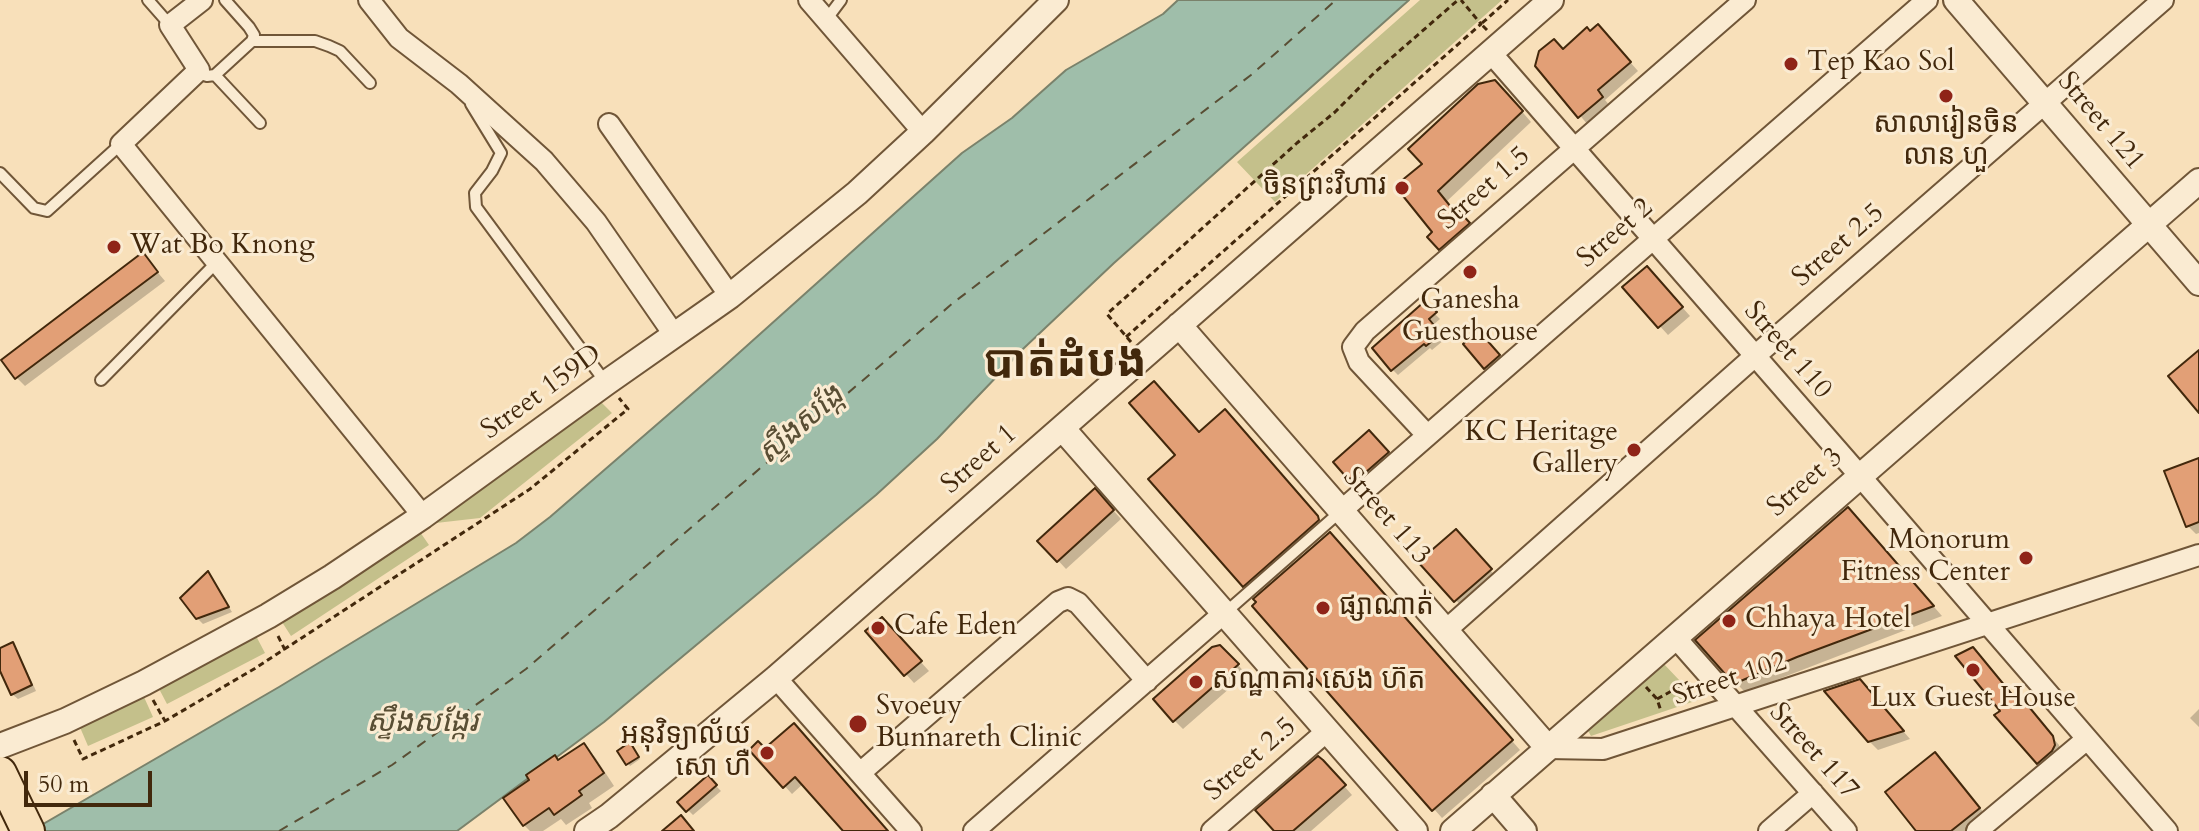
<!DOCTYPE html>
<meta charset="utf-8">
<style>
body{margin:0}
#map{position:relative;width:2199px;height:831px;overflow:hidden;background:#f8e0ba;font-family:Cardo,serif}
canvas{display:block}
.scale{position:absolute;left:24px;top:771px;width:128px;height:36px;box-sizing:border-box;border:4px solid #42280c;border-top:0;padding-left:10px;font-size:24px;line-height:28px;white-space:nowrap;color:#42280c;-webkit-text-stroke:6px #faebd2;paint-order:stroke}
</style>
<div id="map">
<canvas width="2199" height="831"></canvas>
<div class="scale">50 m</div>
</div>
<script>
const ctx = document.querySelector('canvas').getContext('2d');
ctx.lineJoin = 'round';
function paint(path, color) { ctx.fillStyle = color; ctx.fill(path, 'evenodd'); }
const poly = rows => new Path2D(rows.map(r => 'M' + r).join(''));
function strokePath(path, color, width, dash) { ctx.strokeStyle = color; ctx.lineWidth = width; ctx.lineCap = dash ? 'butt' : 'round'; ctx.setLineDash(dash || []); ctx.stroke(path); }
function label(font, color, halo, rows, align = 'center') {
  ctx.font = font + ' Cardo,"Noto Sans Khmer",serif'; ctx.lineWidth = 6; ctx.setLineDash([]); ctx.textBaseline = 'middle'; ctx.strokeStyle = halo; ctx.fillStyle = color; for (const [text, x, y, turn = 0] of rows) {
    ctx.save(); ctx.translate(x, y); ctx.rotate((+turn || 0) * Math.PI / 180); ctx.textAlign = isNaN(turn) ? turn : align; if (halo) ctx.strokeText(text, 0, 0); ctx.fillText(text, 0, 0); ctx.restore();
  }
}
paint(poly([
 [1420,0,1502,0,1275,202,1237,162],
 [600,401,612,413,480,518,436,523],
 [420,532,429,545,291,636,282,622],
 [255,634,265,653,167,704,157,685],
 [1663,663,1698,700,1591,736,1587,729],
 [144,697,153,717,88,746,79,725]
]), '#c4c08b');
const water = poly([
 [1178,0,1409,0,1114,263,1024,348,937,439,876,495,604,722,457,831,31,831,279,687,516,543,550,517,721,369,962,153,1012,118,1066,70,1163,14,1178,0]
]);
paint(water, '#9fbeaa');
strokePath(water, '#7a826b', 2);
paint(poly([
 [1590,33,1606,35,1638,71,1605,100,1610,106,1588,125,1538,65,1564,51],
 [1505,92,1531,122,1446,202,1456,214,1457,212,1478,233,1450,258,1430,237,1435,232,1398,186],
 [143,255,165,281,25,386,17,378],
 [1655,277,1690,316,1668,335,1625,288],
 [1425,304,1440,319,1433,325,1444,340,1432,350,1430,348,1398,375,1392,369],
 [1484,338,1504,361,1491,373,1486,367],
 [1233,420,1326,527,1252,594,1244,585,1199,434],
 [1378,441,1396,461,1358,486,1349,477],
 [2199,460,2199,533,2196,534,2188,526],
 [1103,499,1121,519,1066,569,1040,541],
 [1858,520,1942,616,1745,692,1734,681],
 [1464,540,1498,579,1464,609,1421,562],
 [1338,543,1520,750,1442,818,1255,606],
 [208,574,232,612,203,624,197,618],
 [890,628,929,671,914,683,868,632],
 [12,644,17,650,36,691,18,699,12,694,0,666,0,650],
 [1232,658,1246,674,1183,729,1174,720],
 [1868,690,1910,739,1878,750,1869,741],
 [2020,705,2028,709,2059,745,2061,753,2045,770,2038,763],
 [2199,709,2199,727,2190,718],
 [583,746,595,757,614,786,589,803,592,808,566,825,561,819,543,831,530,831,524,825],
 [632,747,640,759,630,766,619,751],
 [752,750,886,831,845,831,804,783,792,794],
 [1935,754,1990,820,1976,831,1919,831],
 [1331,771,1352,795,1311,831,1276,831],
 [708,778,721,791,693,815,680,802]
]), '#0003');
strokePath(poly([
 [279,831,392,765,526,669,953,303,1251,75,1336,0]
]), '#594e34', 2, [10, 8]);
const building = poly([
 [1598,24,1631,62,1598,90,1603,97,1578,118,1535,66,1539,51,1554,39,1563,49,1587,27,1590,31,1598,24],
 [1495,80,1523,111,1438,191,1455,212,1457,209,1470,223,1439,250,1427,237,1432,232,1395,186,1422,164,1408,149,1478,84,1495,80],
 [143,252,158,272,15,379,1,360,143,252],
 [1647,266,1683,307,1658,328,1622,287,1647,266],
 [1425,301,1437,312,1429,319,1441,334,1426,346,1424,344,1391,371,1372,348,1425,301],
 [1478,330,1500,355,1484,369,1463,344,1478,330],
 [2199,350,2199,413,2168,376,2199,350],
 [1154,381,1199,432,1225,409,1318,516,1319,520,1243,587,1148,479,1175,455,1129,403,1154,381],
 [1369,430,1389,452,1358,479,1347,478,1333,462,1369,430],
 [2199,458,2199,522,2186,527,2164,471,2199,458],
 [1095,488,1114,510,1057,562,1037,541,1095,488],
 [1848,507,1934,606,1797,657,1736,683,1733,683,1695,640,1848,507],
 [1456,529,1492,569,1454,602,1418,562,1456,529],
 [1330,532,1513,740,1432,811,1252,606,1256,602,1253,599,1330,532],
 [208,571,229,607,196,619,180,598,208,571],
 [882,617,922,661,904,676,865,631,882,617],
 [13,642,32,685,11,695,0,671,0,648,13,642],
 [1220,645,1239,664,1173,722,1153,699,1212,647,1220,645],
 [1973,647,2019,703,2025,702,2053,736,2055,745,2052,751,2037,764,1994,715,2000,711,1955,656,1973,647],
 [1860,679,1904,731,1868,742,1824,691,1860,679],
 [794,723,888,831,843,831,795,777,783,788,749,750,758,741,765,748,794,723],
 [630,742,639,757,626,765,617,751,630,742],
 [584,743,604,773,579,791,582,795,554,815,549,808,523,826,503,798,529,780,526,775,555,755,558,760,584,743],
 [1935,752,1980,808,1951,831,1916,831,1885,792,1935,752],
 [1318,756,1323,760,1346,785,1293,831,1274,831,1255,810,1318,756],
 [708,775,717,785,686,812,677,802,708,775],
 [681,815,694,831,662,831,681,815]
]);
paint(building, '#e29f76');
strokePath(building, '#42280c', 2);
const service = poly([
 [148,0,170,25],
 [826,20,841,0],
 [252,41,315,41,329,46,340,51,370,83],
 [197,73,207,76,215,75,252,41,254,35,249,27,225,0],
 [215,75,260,123],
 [471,104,501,153,492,171,475,193,476,207,606,383],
 [0,173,34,208,47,211,121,144],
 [101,380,217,262],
 [1226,612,1340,512]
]);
const minor = poly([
 [202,0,170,25,199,70,121,144,423,516],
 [369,0,399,38,459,84,544,161,596,222,675,336],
 [809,0,923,132],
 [1491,53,1860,476,2167,831],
 [609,124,730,296],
 [1427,435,1359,362,1353,347,1365,331,1745,0],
 [1341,511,1927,0],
 [1445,631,1755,356,2163,0],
 [1675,637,1846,831],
 [776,678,911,831],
 [1548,748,1603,749,2199,555],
 [860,773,1058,602,1068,598,1078,603,1147,681],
 [974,831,1224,613],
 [1212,831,1327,731],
 [1769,831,1813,793],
 [1977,831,2087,739]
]);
const tertiary = poly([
 [1956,0,2199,283],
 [1179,325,1548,748],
 [1062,428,1415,831],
 [0,746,65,721,144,683,268,616,332,577,423,516,606,383,730,296,857,193,923,132,1056,0],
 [1493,795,1524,831],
 [587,831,609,816,776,678,1551,0],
 [1453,831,2199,181]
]);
const primary = poly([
 [0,773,28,831]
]);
strokePath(service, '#705638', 14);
strokePath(minor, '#705638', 24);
strokePath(tertiary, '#705638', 28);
strokePath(primary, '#42280c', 36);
strokePath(poly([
 [1487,30,1481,24,1508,0],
 [1126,337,1481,24,1461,0],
 [1131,342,1107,314,1297,143,1335,112,1374,73,1458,0],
 [278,636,285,650],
 [1646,687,1657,699,1661,711],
 [1657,699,1688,682],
 [153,700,165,721],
 [74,740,83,759,165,721,254,669,530,489,628,409,619,398]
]), '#42280c', 3, [6, 4]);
strokePath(service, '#faebd2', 10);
strokePath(minor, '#faebd2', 20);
strokePath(tertiary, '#faebd2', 24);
strokePath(primary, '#f8e0ba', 32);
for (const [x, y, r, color] of [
 [1791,64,8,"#8f2418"],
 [1946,96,8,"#8f2418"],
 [1402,188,8,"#8f2418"],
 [114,247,8,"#8f2418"],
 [1470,272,8,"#8f2418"],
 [1634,450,8,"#8f2418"],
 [2026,558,8,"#8f2418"],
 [1323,608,8,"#8f2418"],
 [1729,621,8,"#8f2418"],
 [878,628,8,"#8f2418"],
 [1973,670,8,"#8f2418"],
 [1196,682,8,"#8f2418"],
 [858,724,10,"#8f2418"],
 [767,753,8,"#8f2418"]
]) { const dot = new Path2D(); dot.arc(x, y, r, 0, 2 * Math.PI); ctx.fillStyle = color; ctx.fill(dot); strokePath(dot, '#faebd2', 3); }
label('28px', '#42280c', '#faebd2', [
 ["Tep Kao Sol",1807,64],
 ["សាលារៀនចិន",1946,126,"center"],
 ["លាន ហួ",1946,158,"center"],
 ["ចិនព្រះវិហារ",1386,188,"right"],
 ["Wat Bo Knong",130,247],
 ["Ganesha",1470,302,"center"],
 ["Guesthouse",1470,334,"center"],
 ["KC Heritage",1618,434,"right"],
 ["Gallery",1618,466,"right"],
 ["Monorum",2010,542,"right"],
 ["Fitness Center",2010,574,"right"],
 ["ផ្សាណាត់",1339,608],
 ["Chhaya Hotel",1745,621],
 ["Cafe Eden",894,628],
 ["សណ្ឋាគារ សេង ហ៊ត",1212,682],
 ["Lux Guest House",1973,700,"center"],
 ["Svoeuy",876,708],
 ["Bunnareth Clinic",876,740],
 ["អនុវិទ្យាល័យ",751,737,"right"],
 ["សោ ហឺ",751,769,"right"]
], 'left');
label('28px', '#42280c', '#faebd2', [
 ["Street 121",2100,122,50],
 ["Street 1.5",1485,189,-41],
 ["Street 2",1616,234,-41],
 ["Street 2.5",1839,246,-41],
 ["Street 110",1787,351,49],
 ["Street 159D",542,393,-36],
 ["Street 1",980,460,-41],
 ["Street 3",1806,483,-41],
 ["Street 113",1386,517,49],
 ["Street 102",1730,680,-18],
 ["Street 117",1813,752,48],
 ["Street 2.5",1251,760,-41]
]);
label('italic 30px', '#594e34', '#faebd2', [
 ["ស្ទឹងសង្កែ",802,426,-41],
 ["ស្ទឹងសង្កែរ",422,724]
]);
label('bold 44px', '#42280c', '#faebd2', [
 ["បាត់ដំបង",1065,366]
]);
</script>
